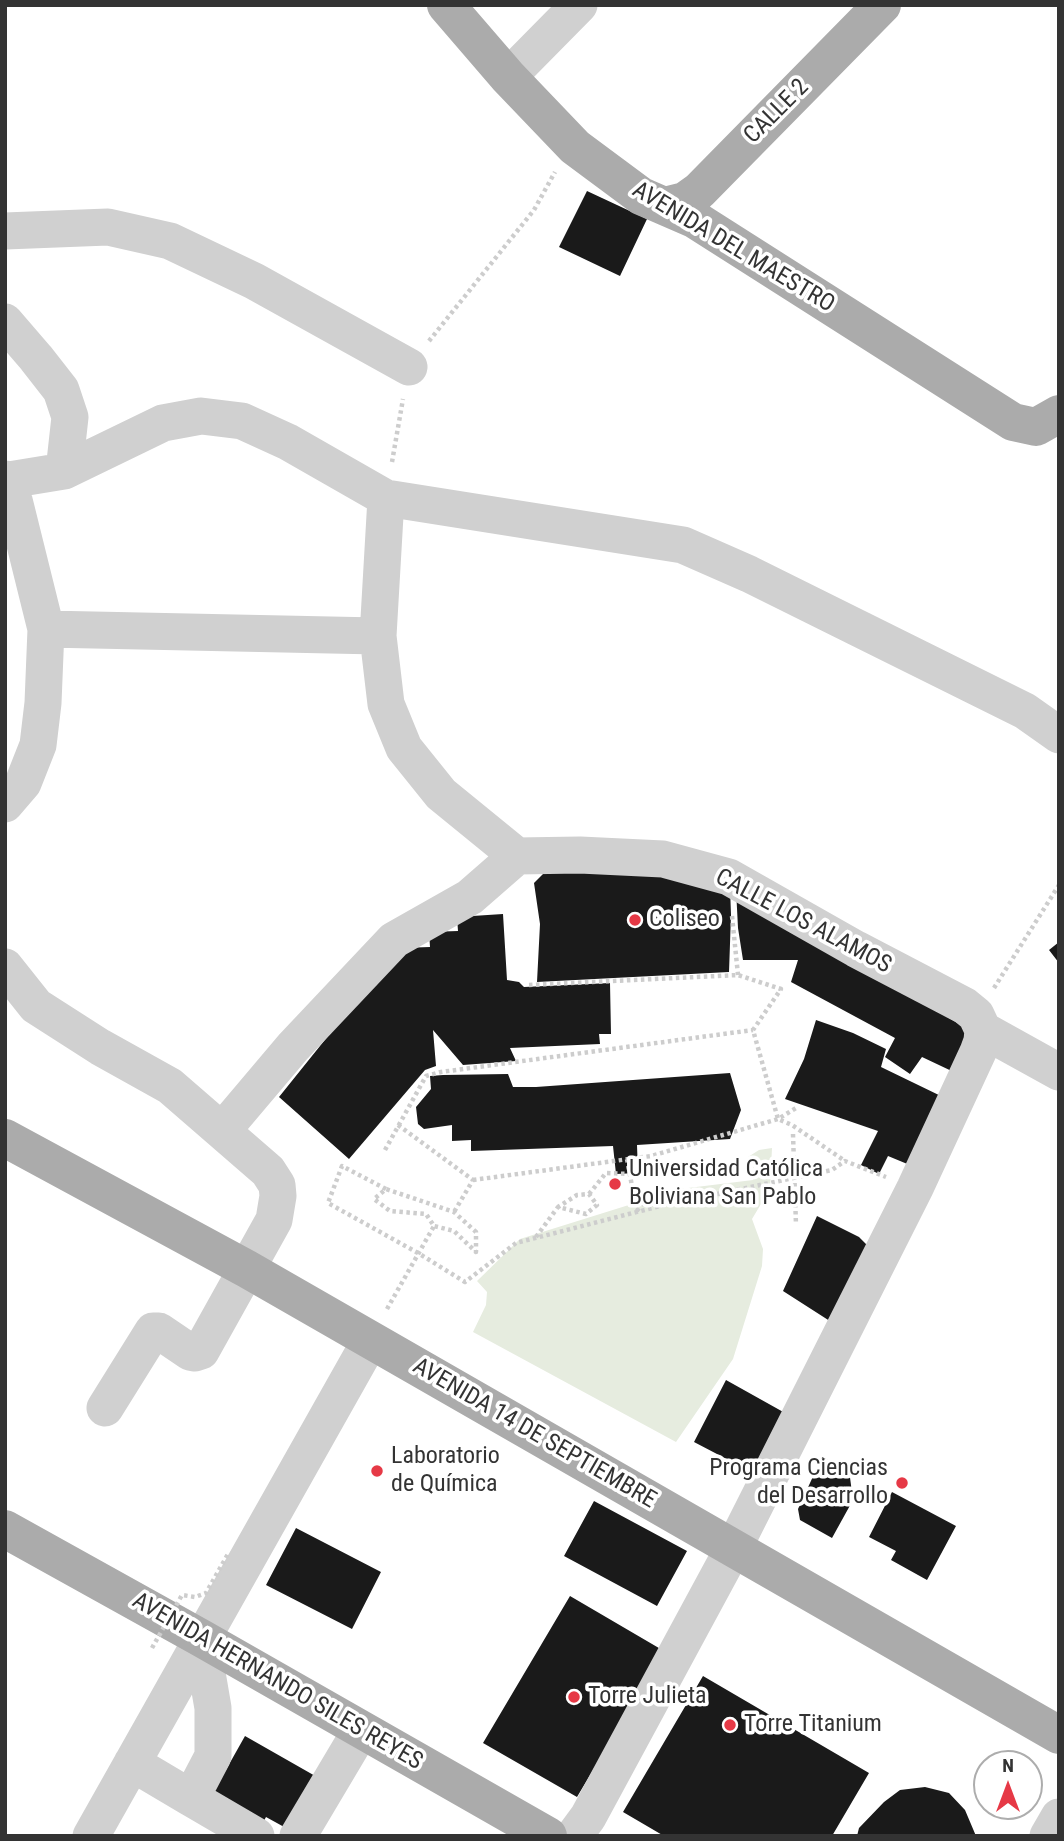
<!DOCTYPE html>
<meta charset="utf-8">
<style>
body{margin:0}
#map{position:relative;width:1064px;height:1841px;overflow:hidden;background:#fff;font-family:"Roboto Condensed",sans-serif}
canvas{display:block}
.frame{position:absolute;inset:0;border:7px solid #333;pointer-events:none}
.north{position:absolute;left:973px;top:1750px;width:70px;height:70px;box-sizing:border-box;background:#fff;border:2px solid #adadad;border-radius:50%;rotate:0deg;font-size:19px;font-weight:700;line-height:28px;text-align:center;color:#333}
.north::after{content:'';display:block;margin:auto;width:24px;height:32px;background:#e63946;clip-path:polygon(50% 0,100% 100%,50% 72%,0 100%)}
</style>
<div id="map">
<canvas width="1064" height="1841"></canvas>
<div class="frame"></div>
<div class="north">N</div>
</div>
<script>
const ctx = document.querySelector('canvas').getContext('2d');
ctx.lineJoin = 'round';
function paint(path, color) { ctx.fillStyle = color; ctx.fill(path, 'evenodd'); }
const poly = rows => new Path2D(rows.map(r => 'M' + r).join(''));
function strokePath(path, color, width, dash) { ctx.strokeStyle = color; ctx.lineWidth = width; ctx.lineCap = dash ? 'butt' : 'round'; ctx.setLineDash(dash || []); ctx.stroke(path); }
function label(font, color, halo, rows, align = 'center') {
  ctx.font = font + ' "Roboto Condensed",sans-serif'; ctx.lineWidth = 7; ctx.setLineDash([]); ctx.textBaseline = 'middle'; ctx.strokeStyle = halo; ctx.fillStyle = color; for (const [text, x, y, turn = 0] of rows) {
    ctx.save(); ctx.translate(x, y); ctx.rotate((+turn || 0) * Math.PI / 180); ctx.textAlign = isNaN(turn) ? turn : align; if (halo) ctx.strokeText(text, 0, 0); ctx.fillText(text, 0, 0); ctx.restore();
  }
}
paint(poly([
 [772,1148,770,1189,752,1219,763,1249,762,1266,733,1359,676,1442,473,1332,486,1305,487,1292,477,1281,520,1239,680,1189,753,1180,754,1169,748,1157,759,1150]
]), '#e6ecdf');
paint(poly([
 [587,191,647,219,620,276,559,247],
 [553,864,643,870,730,887,731,915,729,972,537,982,540,924,534,883],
 [736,889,974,1033,958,1074,922,1057,910,1074,885,1057,895,1038,791,982,798,960,743,960,738,928],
 [503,914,507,980,519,982,524,987,610,983,611,1034,599,1034,600,1044,510,1048,516,1061,463,1065,433,1030,436,1066,425,1070,349,1159,279,1097,373,980,401,948,430,947,429,932,458,931,457,917],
 [1059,942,1059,963,1049,950],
 [816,1020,853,1033,886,1049,881,1067,945,1098,917,1168,888,1156,879,1174,861,1165,878,1131,785,1099,804,1059],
 [730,1073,741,1110,730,1139,637,1145,638,1173,616,1174,613,1146,471,1151,471,1140,452,1141,452,1125,424,1129,418,1124,416,1107,431,1089,430,1076,443,1075,508,1074,513,1087,536,1087],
 [817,1216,859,1237,871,1249,836,1325,783,1291],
 [726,1380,794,1418,761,1477,694,1442],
 [822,1457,849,1470,853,1500,832,1538,800,1520,798,1509],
 [892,1492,956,1526,927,1580,891,1560,896,1551,869,1537],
 [594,1501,687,1551,657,1606,564,1556],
 [296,1528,381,1572,352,1629,266,1585],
 [570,1596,664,1651,577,1797,483,1743],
 [703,1676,869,1773,832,1836,664,1836,623,1812],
 [245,1736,324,1781,295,1833,266,1817,260,1828,209,1800],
 [925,1787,949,1793,965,1810,976,1836,857,1836,859,1828,884,1802,900,1790]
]), '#1a1a1a');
strokePath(poly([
 [429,341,534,210,555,172],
 [392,462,403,399],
 [732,916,738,975],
 [529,985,738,975,781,989,753,1030,778,1119,792,1125,845,1161],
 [994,988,1059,885],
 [398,1125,473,1180,454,1212],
 [385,1150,426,1076,441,1072,753,1030],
 [627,1159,634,1197,643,1203,636,1212],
 [473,1180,651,1156,778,1119,796,1108],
 [386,1189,342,1166,328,1203,418,1253,465,1282,516,1243,664,1205,832,1170,845,1161,886,1177],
 [589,1194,606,1173,630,1174],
 [643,1203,660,1205],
 [536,1237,558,1207,586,1214,597,1205,589,1194,577,1195,558,1207],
 [387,1309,434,1226,426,1214,390,1211,374,1199,386,1189,454,1212,476,1232,476,1252,454,1231,434,1226]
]), '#cdcdcd', 4.5, [3.5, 3.5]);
strokePath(poly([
 [508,77,579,5],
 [5,231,108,227,170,241,254,281,409,367],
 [5,322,36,358,61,390,70,417,64,471],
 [5,479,9,480,64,471,163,423,201,416,242,421,288,442,386,498,683,545,749,574,1025,711,1059,735],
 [386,498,378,636,386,704,404,748,441,794,517,856],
 [46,629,378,636],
 [5,804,23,783,38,745,43,703,46,629,9,480],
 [517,856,580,855,663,859,729,877,856,949,965,1006,976,1015,983,1030,1059,1072],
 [5,967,36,1006,100,1047,170,1086,268,1171,277,1185,278,1196,274,1220,201,1351,195,1353,190,1352,159,1331,153,1331,105,1408],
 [222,1131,293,1047,394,940,470,897,517,856],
 [201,1638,213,1708,213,1756,191,1798,256,1836],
 [132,1763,191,1798],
 [91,1836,370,1341],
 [298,1836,361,1730],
 [574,1836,588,1817,734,1547,915,1188,978,1052,982,1041,983,1030],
 [1048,1836,1059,1817]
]), '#d0d0d0', 37);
strokePath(poly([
 [446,5,508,77,575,147,641,196,694,219,1013,422,1036,427,1059,414],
 [665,206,685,201,699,191,882,5],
 [5,1138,247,1269,1059,1735],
 [5,1529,201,1638,548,1836]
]), '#ababab', 38);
strokePath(poly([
 [793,1134,796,1225],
 [152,1648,182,1595,195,1597,206,1593,228,1554]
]), '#cdcdcd', 4.5, [3.5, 3.5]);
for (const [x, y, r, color] of [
 [635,920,7,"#e63946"],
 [615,1184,7,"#e63946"],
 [377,1471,7,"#e63946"],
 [902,1483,7,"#e63946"],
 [574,1697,7,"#e63946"],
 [730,1725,7,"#e63946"]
]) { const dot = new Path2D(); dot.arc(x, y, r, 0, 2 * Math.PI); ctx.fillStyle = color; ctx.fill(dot); strokePath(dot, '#fff', 2.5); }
label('24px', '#333', '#fff', [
 ["CALLE 2",777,112,-45],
 ["AVENIDA DEL MAESTRO",733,248,31],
 ["CALLE LOS ALAMOS",803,922,28],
 ["AVENIDA 14 DE SEPTIEMBRE",534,1434,30],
 ["AVENIDA HERNANDO SILES REYES",277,1682,30]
]);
label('24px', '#333', '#fff', [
 ["Coliseo",649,920],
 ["Universidad Católica",629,1170],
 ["Boliviana San Pablo",629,1198],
 ["Laboratorio",391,1457],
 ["de Química",391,1485],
 ["Programa Ciencias",888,1469,"right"],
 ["del Desarrollo",888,1497,"right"],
 ["Torre Julieta",588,1697],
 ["Torre Titanium",744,1725]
], 'left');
</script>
